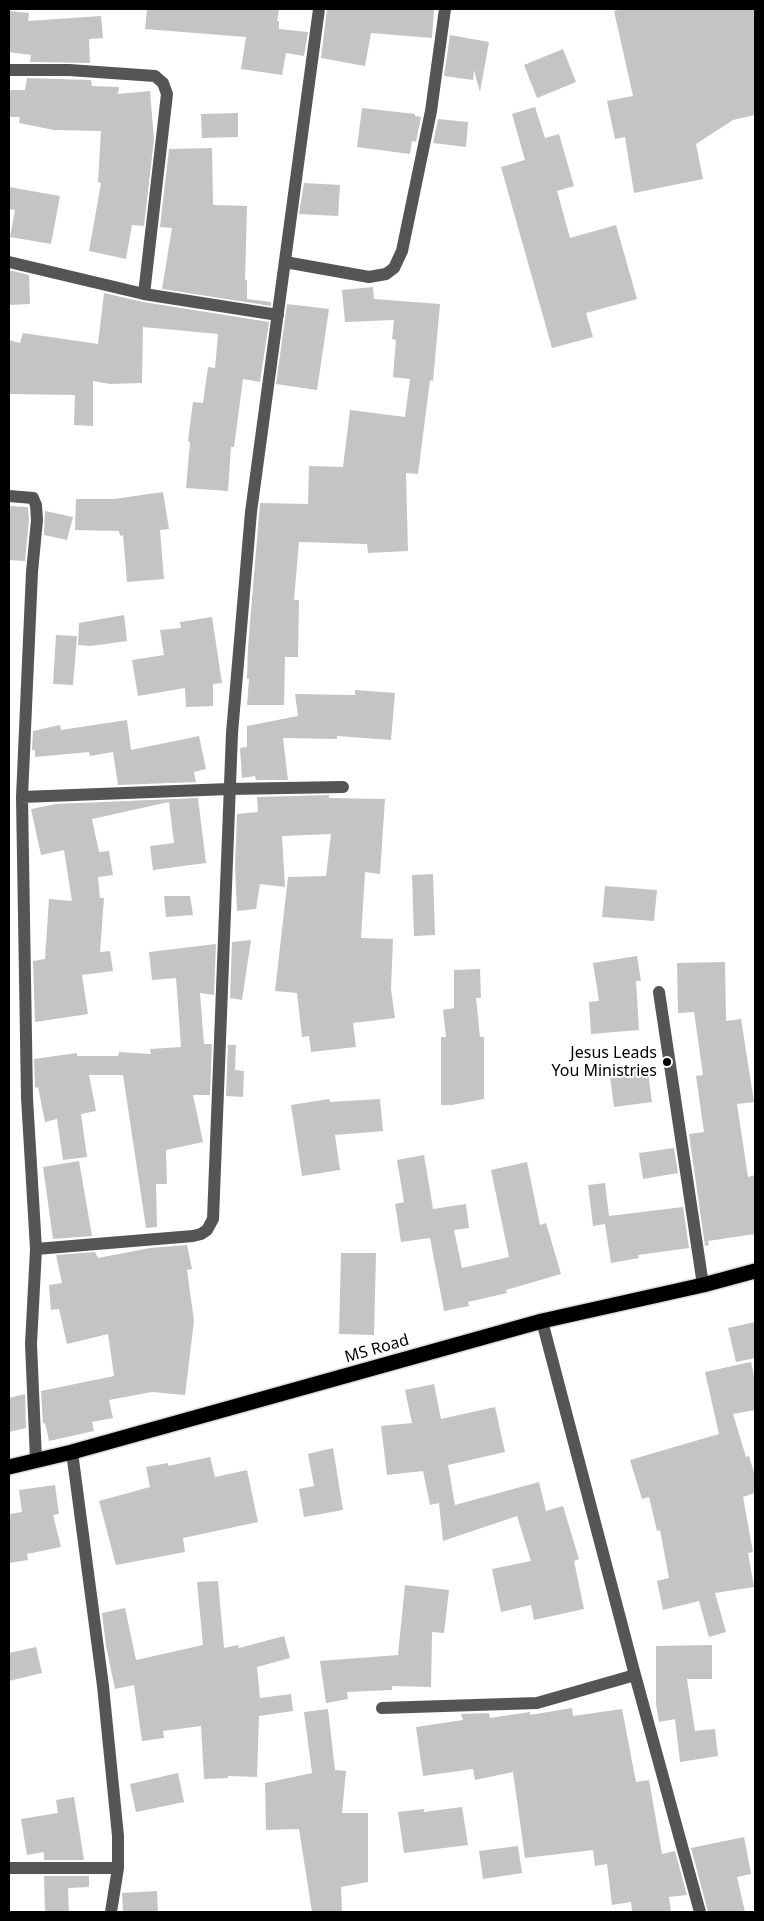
<!DOCTYPE html>
<style>
body{margin:0}
#map{position:relative;width:764px;height:1921px;overflow:hidden;background:#fff;font-family:"Noto Sans",sans-serif}
canvas{display:block}
.frame{position:absolute;inset:0;border:10px solid #000;pointer-events:none}
</style>
<div id="map">
<canvas width="764" height="1921"></canvas>
<div class="frame"></div>
</div>
<script>
const ctx = document.querySelector('canvas').getContext('2d');
ctx.lineJoin = 'round';
function paint(path, color) { ctx.fillStyle = color; ctx.fill(path, 'evenodd'); }
const poly = rows => new Path2D(rows.map(r => 'M' + r).join(''));
function strokePath(path, color, width, dash) { ctx.strokeStyle = color; ctx.lineWidth = width; ctx.lineCap = dash ? 'butt' : 'round'; ctx.setLineDash(dash || []); ctx.stroke(path); }
function label(font, color, halo, rows, align = 'center') {
  ctx.font = font + ' "Noto Sans",sans-serif'; ctx.lineWidth = 4; ctx.setLineDash([]); ctx.textBaseline = 'middle'; ctx.strokeStyle = halo; ctx.fillStyle = color; for (const [text, x, y, turn = 0] of rows) {
    ctx.save(); ctx.translate(x, y); ctx.rotate((+turn || 0) * Math.PI / 180); ctx.textAlign = isNaN(turn) ? turn : align; if (halo) ctx.strokeText(text, 0, 0); ctx.fillText(text, 0, 0); ctx.restore();
  }
}
paint(poly([
 [147,9,279,9,277,21,279,21,279,29,308,32,304,56,286,53,282,75,241,69,246,37,145,29],
 [327,9,434,9,432,38,371,33,365,66,321,58],
 [623,9,755,9,755,115,733,120,696,144,703,179,634,193,625,137,615,139,607,101,633,96,614,11],
 [9,11,29,13,28,21,101,16,103,38,89,39,90,63,30,62,31,55,9,52],
 [450,35,489,42,480,92,474,70,473,80,444,76],
 [563,49,576,82,537,98,524,65],
 [27,78,91,80,92,86,119,87,118,94,150,91,154,139,144,226,132,225,126,259,89,251,101,183,98,182,101,131,54,130,19,123,20,117,9,117,9,90,25,90],
 [535,107,545,138,559,134,574,186,557,191,570,238,616,225,637,299,586,313,593,337,552,348,501,167,525,160,512,114],
 [362,108,415,114,415,116,421,117,416,142,412,141,410,154,357,147],
 [238,113,238,137,202,138,201,114],
 [438,119,468,122,466,147,433,143],
 [212,148,213,205,247,206,245,280,247,280,247,299,271,302,271,306,162,289,172,228,160,227,169,149],
 [304,183,340,185,338,216,299,214],
 [9,187,60,196,51,244,10,237,15,210,9,209],
 [9,270,29,275,30,304,9,305],
 [373,287,374,299,440,304,433,381,430,380,418,474,406,473,408,551,368,553,367,544,299,542,294,600,299,600,298,657,285,657,284,705,247,705,249,679,247,679,248,647,260,503,308,504,309,466,343,467,350,410,405,417,410,379,393,377,396,340,392,339,394,320,345,322,342,290],
 [104,293,143,302,269,322,260,382,243,379,234,447,231,447,228,491,186,488,190,442,188,441,193,402,203,403,208,367,215,368,218,334,143,327,142,383,110,384,93,381,93,426,74,425,75,395,9,394,9,340,20,343,23,333,98,344],
 [287,304,329,309,317,390,276,384],
 [163,492,169,529,160,530,164,579,127,582,123,535,120,536,119,531,75,530,76,499,114,499],
 [9,506,28,507,29,520,25,561,9,560],
 [45,511,73,517,67,540,44,535],
 [124,615,127,641,91,646,78,645,79,623],
 [212,617,222,683,213,684,213,706,186,707,185,688,138,696,132,660,164,655,160,630,181,628,180,622],
 [56,635,77,636,73,685,53,684],
 [355,690,395,693,391,740,337,736,337,739,283,738,288,780,256,780,255,776,242,778,240,748,247,747,247,726,298,716,295,694,355,695],
 [127,720,131,750,199,736,206,769,194,772,196,782,118,785,113,752,90,756,89,752,35,757,35,750,32,750,33,731,60,725,61,730],
 [329,795,329,798,385,799,380,874,365,872,361,938,393,939,391,989,395,1018,353,1023,356,1047,311,1052,309,1036,302,1037,297,993,275,991,288,877,326,876,331,834,282,836,285,887,260,884,256,909,237,911,235,867,237,814,258,812,257,797],
 [198,798,206,863,153,870,150,846,174,843,169,802,92,819,99,852,109,851,113,875,98,877,100,898,104,898,100,952,110,951,113,971,82,975,88,1014,35,1022,33,961,45,959,49,899,72,901,64,850,41,855,31,809,56,804],
 [433,874,435,935,414,936,412,875],
 [605,886,657,890,654,921,602,917],
 [164,896,190,896,193,915,166,917],
 [251,940,242,1000,230,998,232,942],
 [216,944,214,995,200,993,204,1044,212,1044,210,1095,193,1095,203,1142,166,1150,167,1184,156,1184,157,1227,146,1228,123,1075,89,1075,96,1111,81,1114,87,1157,63,1160,57,1119,45,1122,38,1087,35,1088,34,1059,77,1053,77,1056,118,1056,119,1052,151,1054,150,1049,181,1047,176,978,152,980,149,952],
 [637,956,641,981,636,981,639,1030,591,1034,589,1002,599,1001,593,963],
 [725,962,726,1021,741,1019,754,1102,737,1104,748,1177,755,1175,755,1234,708,1241,709,1245,705,1246,689,1134,704,1132,696,1076,703,1075,694,1012,678,1013,677,963],
 [480,969,481,998,476,998,480,1037,484,1037,484,1099,452,1105,441,1105,441,1037,446,1037,443,1010,454,1008,454,970],
 [228,1045,236,1045,235,1070,244,1071,243,1097,226,1096],
 [647,1065,652,1102,614,1107,609,1069],
 [329,1099,330,1102,380,1099,383,1131,335,1135,340,1170,302,1176,291,1105],
 [674,1148,678,1173,643,1179,639,1153],
 [424,1155,433,1209,466,1204,469,1228,454,1230,462,1268,509,1257,491,1170,527,1162,540,1225,546,1223,561,1274,506,1290,507,1293,468,1302,469,1306,444,1311,430,1238,401,1242,395,1204,404,1202,397,1160],
 [79,1161,92,1236,53,1239,43,1167],
 [605,1183,609,1216,683,1207,689,1248,638,1255,639,1258,611,1263,605,1224,593,1226,588,1185],
 [187,1245,192,1269,187,1270,194,1321,185,1395,152,1392,109,1400,113,1418,92,1422,94,1431,49,1441,45,1423,43,1424,41,1391,114,1376,108,1334,67,1344,59,1309,51,1310,49,1285,62,1283,56,1255,95,1252,98,1258,150,1248],
 [341,1253,376,1253,374,1335,339,1334],
 [755,1322,755,1358,736,1362,728,1328],
 [751,1362,755,1381,755,1410,733,1414,746,1457,749,1456,755,1476,755,1493,743,1497,753,1552,748,1553,754,1587,715,1593,726,1632,709,1637,699,1601,663,1610,657,1581,669,1578,660,1530,657,1531,649,1497,642,1499,630,1460,719,1434,705,1372],
 [434,1384,441,1419,495,1407,505,1452,448,1465,455,1505,539,1482,546,1511,563,1506,579,1559,574,1561,584,1609,534,1620,531,1605,501,1612,492,1569,531,1561,517,1516,443,1541,439,1503,430,1505,423,1471,387,1475,381,1426,412,1423,405,1390],
 [25,1394,26,1428,9,1432,9,1398],
 [333,1448,343,1510,304,1517,299,1489,314,1486,308,1454],
 [210,1457,215,1477,247,1470,258,1522,183,1538,185,1552,116,1565,99,1501,150,1487,146,1467,168,1463,168,1466],
 [55,1485,59,1514,53,1515,61,1547,27,1554,28,1560,9,1563,9,1514,22,1512,19,1490],
 [218,1581,224,1648,238,1645,239,1648,284,1636,290,1658,257,1667,260,1698,291,1694,293,1711,259,1716,257,1777,228,1776,228,1778,204,1779,201,1726,163,1731,164,1738,142,1741,134,1685,115,1689,106,1646,102,1613,125,1608,136,1660,203,1645,197,1582],
 [405,1585,449,1590,444,1633,432,1632,431,1687,392,1686,392,1690,347,1692,348,1699,326,1703,320,1661,398,1655],
 [712,1645,712,1679,687,1679,695,1731,715,1729,718,1756,680,1762,675,1719,659,1722,656,1704,656,1646],
 [36,1647,42,1673,9,1681,9,1653],
 [572,1708,573,1716,622,1709,636,1782,649,1780,662,1854,675,1851,687,1895,669,1897,671,1912,632,1912,631,1902,612,1905,607,1864,595,1866,593,1850,525,1858,513,1772,475,1780,473,1769,423,1776,416,1727,463,1720,461,1714,489,1713,490,1718,530,1712,530,1715],
 [328,1709,335,1770,346,1771,342,1813,368,1813,368,1882,341,1887,342,1912,312,1912,299,1829,266,1830,265,1783,312,1773,304,1712],
 [178,1773,184,1802,136,1812,130,1784],
 [74,1797,84,1860,44,1860,44,1852,27,1855,21,1819,58,1813,56,1800],
 [462,1807,468,1845,404,1853,398,1812,424,1809,424,1812],
 [744,1837,751,1874,737,1877,745,1912,708,1912,691,1848],
 [518,1846,522,1873,483,1879,479,1851],
 [44,1876,89,1876,89,1887,68,1888,69,1912,45,1912],
 [157,1891,158,1912,123,1912,122,1893]
]), '#c4c4c4');
const highway = poly([
 [9,1467,72,1452,542,1321,703,1285,755,1271]
]);
strokePath(highway, '#dbdbdb', 18);
strokePath(poly([
 [9,70,69,70,155,76,163,83,167,94,144,294],
 [9,262,144,294,278,315],
 [285,262,369,277,386,274,394,268,402,251,431,111,445,9],
 [9,496,33,498,36,505,37,520,32,572,22,797,27,1098,36,1249,31,1344,36,1460],
 [22,797,229,789,343,787],
 [659,992,703,1285],
 [36,1249,193,1236,201,1234,207,1230,213,1219,232,733,251,512,319,9],
 [542,1321,635,1675,700,1912],
 [72,1452,103,1686,118,1836,118,1868,111,1912],
 [382,1708,537,1703,635,1675],
 [9,1868,118,1868]
]), '#555', 12);
strokePath(highway, '#000', 15);
for (const [x, y, r, color] of [
 [667,1062,5,"#000"]
]) { const dot = new Path2D(); dot.arc(x, y, r, 0, 2 * Math.PI); ctx.fillStyle = color; ctx.fill(dot); strokePath(dot, '#fff', 2); }
label('16px', '#000', '#fff', [
 ["Jesus Leads",657,1053],
 ["You Ministries",657,1071]
], 'right');
label('16px', '#000', '#fff', [
 ["MS Road",377,1349,-16]
]);
</script>
